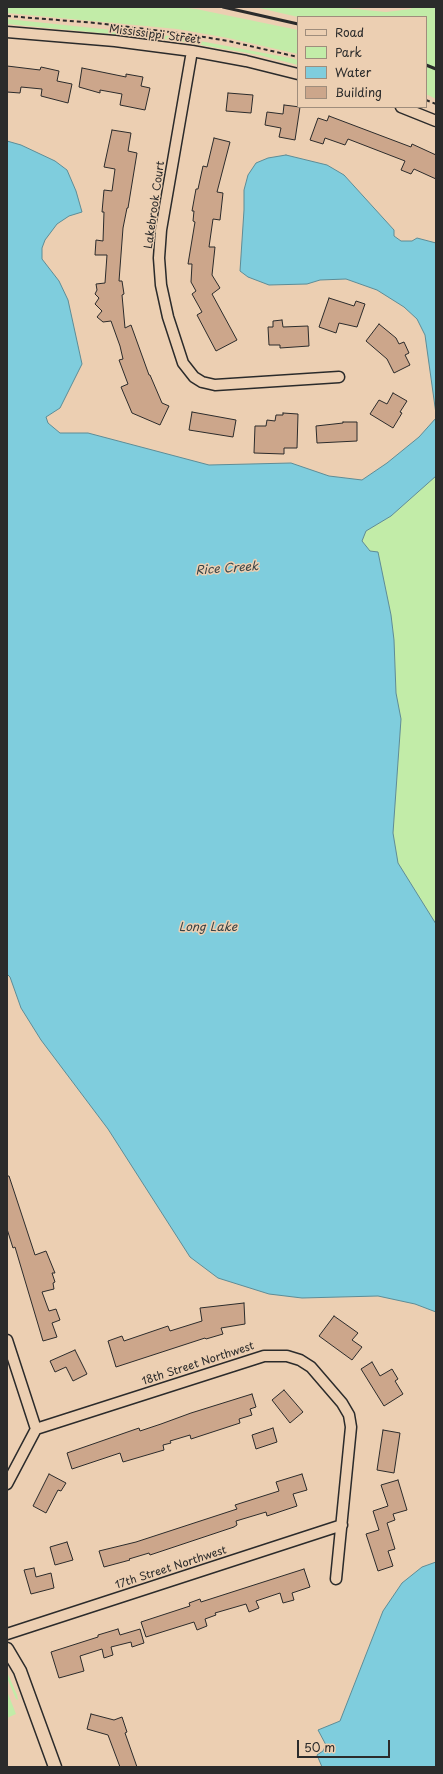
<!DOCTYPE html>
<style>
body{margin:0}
#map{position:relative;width:443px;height:1774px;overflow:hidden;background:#eccfb2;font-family:"Playpen Sans",sans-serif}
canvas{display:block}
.frame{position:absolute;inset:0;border:8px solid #2b2b2b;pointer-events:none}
.legend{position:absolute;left:297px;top:16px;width:130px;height:92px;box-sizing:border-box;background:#eccfb2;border:1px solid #9f8d7c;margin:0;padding:5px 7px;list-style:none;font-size:12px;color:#2b2b2b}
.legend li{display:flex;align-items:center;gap:8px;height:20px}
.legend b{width:20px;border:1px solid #9f8d7c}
.scale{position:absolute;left:297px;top:1740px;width:93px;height:18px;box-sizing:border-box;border:2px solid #2b2b2b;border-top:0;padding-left:5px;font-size:12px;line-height:14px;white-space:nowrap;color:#2b2b2b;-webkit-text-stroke:3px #eccfb2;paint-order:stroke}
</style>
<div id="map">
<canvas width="443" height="1774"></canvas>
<div class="frame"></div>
<ul class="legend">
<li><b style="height:5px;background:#eccfb2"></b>Road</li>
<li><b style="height:11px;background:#c2eca8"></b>Park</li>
<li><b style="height:11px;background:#7fcddd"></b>Water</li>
<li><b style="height:11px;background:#cca68b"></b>Building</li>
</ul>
<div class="scale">50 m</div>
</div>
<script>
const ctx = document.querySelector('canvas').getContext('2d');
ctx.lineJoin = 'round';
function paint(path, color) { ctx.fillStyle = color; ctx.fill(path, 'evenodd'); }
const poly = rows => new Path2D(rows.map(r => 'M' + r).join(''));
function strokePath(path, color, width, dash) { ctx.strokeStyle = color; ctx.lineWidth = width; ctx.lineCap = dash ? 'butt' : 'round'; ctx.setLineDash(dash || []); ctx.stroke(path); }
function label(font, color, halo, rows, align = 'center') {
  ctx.font = font + ' "Playpen Sans",sans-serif'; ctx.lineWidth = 3; ctx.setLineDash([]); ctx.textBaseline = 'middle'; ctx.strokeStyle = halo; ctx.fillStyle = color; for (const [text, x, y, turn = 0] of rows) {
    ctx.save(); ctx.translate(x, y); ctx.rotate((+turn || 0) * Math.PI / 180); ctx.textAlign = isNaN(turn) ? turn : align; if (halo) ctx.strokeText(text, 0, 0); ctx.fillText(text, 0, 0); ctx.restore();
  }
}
paint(poly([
 [7,7,179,7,196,9,298,30,298,54,228,38,177,29,7,13],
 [255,7,333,7,386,12,411,9,412,7,436,7,436,99,426,94,426,17,298,17],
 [7,19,179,37,290,58,298,60,298,65,259,55,173,40,7,24],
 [436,476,436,924,398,863,393,833,401,719,396,693,394,640,391,615,378,553,370,551,362,541,366,531,391,516],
 [7,1672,17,1695,18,1700,16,1699,7,1678],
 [7,1691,16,1714,7,1718]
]), '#c2eca8');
const water = poly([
 [7,141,21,145,55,161,67,170,76,191,82,212,69,216,57,224,45,240,42,248,42,259,59,281,68,300,82,364,60,408,46,417,48,423,60,433,88,433,209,465,291,463,329,476,362,480,387,463,419,437,436,418,436,476,391,516,366,531,362,541,370,551,378,552,391,615,394,640,396,693,401,719,393,833,398,863,436,924,436,1312,415,1304,378,1296,302,1298,269,1294,218,1278,190,1257,108,1129,41,1040,21,1008,10,977,7,974,7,141],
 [286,155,327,165,344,175,394,230,394,236,401,241,412,241,417,238,436,243,436,414,425,335,417,319,404,307,377,290,346,279,320,280,307,284,269,285,248,277,240,271,244,210,244,190,248,175,256,163,268,158,286,155],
 [436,1562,436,1767,322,1767,317,1755,323,1751,326,1745,318,1730,340,1721,383,1611,402,1583,422,1567,436,1562]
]);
paint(water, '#7fcddd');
strokePath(water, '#5d8c96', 1);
const building = poly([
 [7,66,40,70,41,67,59,71,57,81,72,84,68,103,41,96,42,89,21,87,20,93,7,92,7,66],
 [82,68,126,77,126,74,143,77,141,86,150,88,145,110,120,105,122,94,100,90,100,93,79,87,82,68],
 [228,93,253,95,251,113,226,111,228,93],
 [284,105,300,107,295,140,279,137,281,128,265,125,267,112,283,114,284,105],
 [329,116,411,147,412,144,436,155,436,179,414,169,411,174,401,170,405,161,348,139,345,145,325,138,323,144,310,140,318,118,327,121,329,116],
 [112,130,131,133,128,151,137,153,128,208,127,208,123,228,119,281,122,281,124,294,122,295,125,328,131,325,149,375,150,375,162,403,169,406,160,425,132,413,121,387,128,384,119,360,123,359,120,346,111,321,103,322,97,317,102,311,95,304,99,298,95,294,97,290,96,284,105,283,107,255,95,255,96,240,103,241,104,212,102,212,104,190,112,191,115,169,104,167,112,130],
 [214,138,230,142,217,192,223,193,220,220,213,219,209,247,215,247,212,275,220,288,212,294,237,340,216,351,197,315,202,312,192,294,196,291,191,282,192,264,188,264,195,222,193,221,194,211,192,211,196,189,198,189,203,166,207,167,214,138],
 [329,298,354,306,356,301,365,304,357,327,339,323,336,333,319,327,329,298],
 [282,320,283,327,308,326,309,346,280,348,280,345,269,345,268,327,273,327,273,321,282,320],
 [379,324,396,338,399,344,404,342,409,353,405,355,410,365,394,373,387,359,366,341,379,324],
 [393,393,407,401,400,412,402,413,393,428,370,414,379,400,387,404,393,393],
 [192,412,236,420,233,437,189,430,192,412],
 [283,413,298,414,297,448,284,448,284,454,254,453,255,426,266,426,267,420,275,421,276,415,283,415,283,413],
 [343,422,357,422,357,441,317,443,316,426,343,423,343,422],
 [7,1176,9,1176,35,1255,46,1251,55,1273,52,1273,55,1282,53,1283,54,1289,42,1292,49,1311,56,1309,60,1320,52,1323,57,1337,43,1341,15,1247,13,1248,7,1229,7,1176],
 [244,1303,245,1324,221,1328,223,1334,206,1339,205,1338,116,1367,108,1341,122,1336,124,1341,168,1326,170,1331,202,1321,200,1308,244,1303],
 [334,1316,358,1333,352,1340,362,1347,352,1360,319,1336,334,1316],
 [75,1350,87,1374,73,1381,66,1367,55,1372,50,1361,75,1350],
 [372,1362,380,1376,392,1369,398,1379,395,1381,403,1394,384,1406,361,1369,372,1362],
 [284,1390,303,1412,290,1423,272,1400,284,1390],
 [252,1394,256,1407,250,1409,252,1415,239,1419,240,1423,191,1439,190,1435,170,1441,171,1443,163,1445,164,1450,123,1462,120,1453,72,1469,67,1453,139,1428,140,1431,161,1424,191,1413,252,1394],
 [273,1428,277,1442,256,1449,252,1435,273,1428],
 [383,1430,400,1433,394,1473,377,1470,383,1430],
 [49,1474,66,1483,61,1491,58,1490,46,1513,33,1506,49,1474],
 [302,1474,307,1490,293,1494,297,1506,267,1516,266,1512,236,1521,237,1525,234,1527,150,1555,149,1553,129,1559,130,1560,104,1567,99,1551,136,1542,237,1509,235,1505,279,1491,276,1482,302,1474],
 [398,1480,407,1510,393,1514,395,1520,387,1523,395,1549,388,1551,393,1566,378,1571,366,1534,379,1530,373,1511,388,1506,381,1485,398,1480],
 [67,1542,73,1560,55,1565,50,1547,67,1542],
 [34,1568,36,1577,51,1573,54,1588,31,1594,24,1570,34,1568],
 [304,1569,310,1587,292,1593,294,1600,283,1603,280,1593,256,1601,259,1608,249,1612,246,1604,215,1613,216,1615,205,1619,207,1626,197,1630,194,1622,146,1637,141,1622,190,1606,189,1603,200,1599,201,1602,304,1569],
 [118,1629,120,1635,140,1629,144,1643,132,1647,131,1642,111,1647,113,1655,104,1658,102,1649,80,1656,84,1671,59,1678,51,1652,98,1637,98,1635,118,1629],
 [91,1714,114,1720,122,1717,127,1732,125,1733,137,1767,120,1767,108,1735,87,1729,91,1714]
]);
paint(building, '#cca68b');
strokePath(building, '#2b2b2b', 1);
const minor = poly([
 [7,32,115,41,192,51,246,61,298,74],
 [192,51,161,230,159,258,161,285,168,317,183,363,194,377,202,382,215,385,339,377],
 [401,107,436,121],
 [7,1340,36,1429],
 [7,1484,36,1429,264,1356,287,1356,300,1360,311,1367,342,1403,349,1415,351,1427,336,1579],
 [7,1634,342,1525]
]);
const tertiary = poly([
 [7,1649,20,1671,55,1767]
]);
strokePath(minor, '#2b2b2b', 13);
strokePath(tertiary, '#2b2b2b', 15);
strokePath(poly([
 [7,16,96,23,186,34,228,41,298,57],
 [426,100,436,104]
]), '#2b2b2b', 2, [4, 3]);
strokePath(minor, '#eccfb2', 10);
strokePath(tertiary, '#eccfb2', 12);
strokePath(poly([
 [223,7,298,24],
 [426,65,436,69]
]), '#2b2b2b', 3);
label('11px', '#2b2b2b', '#eccfb2', [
 ["Mississippi Street",155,35,7],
 ["Lakebrook Court",155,205,-82],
 ["18th Street Northwest",198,1364,-18],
 ["17th Street Northwest",171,1568,-18]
]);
label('italic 12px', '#384346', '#eccfb2', [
 ["Rice Creek",227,569,-4],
 ["Long Lake",208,928]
]);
</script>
